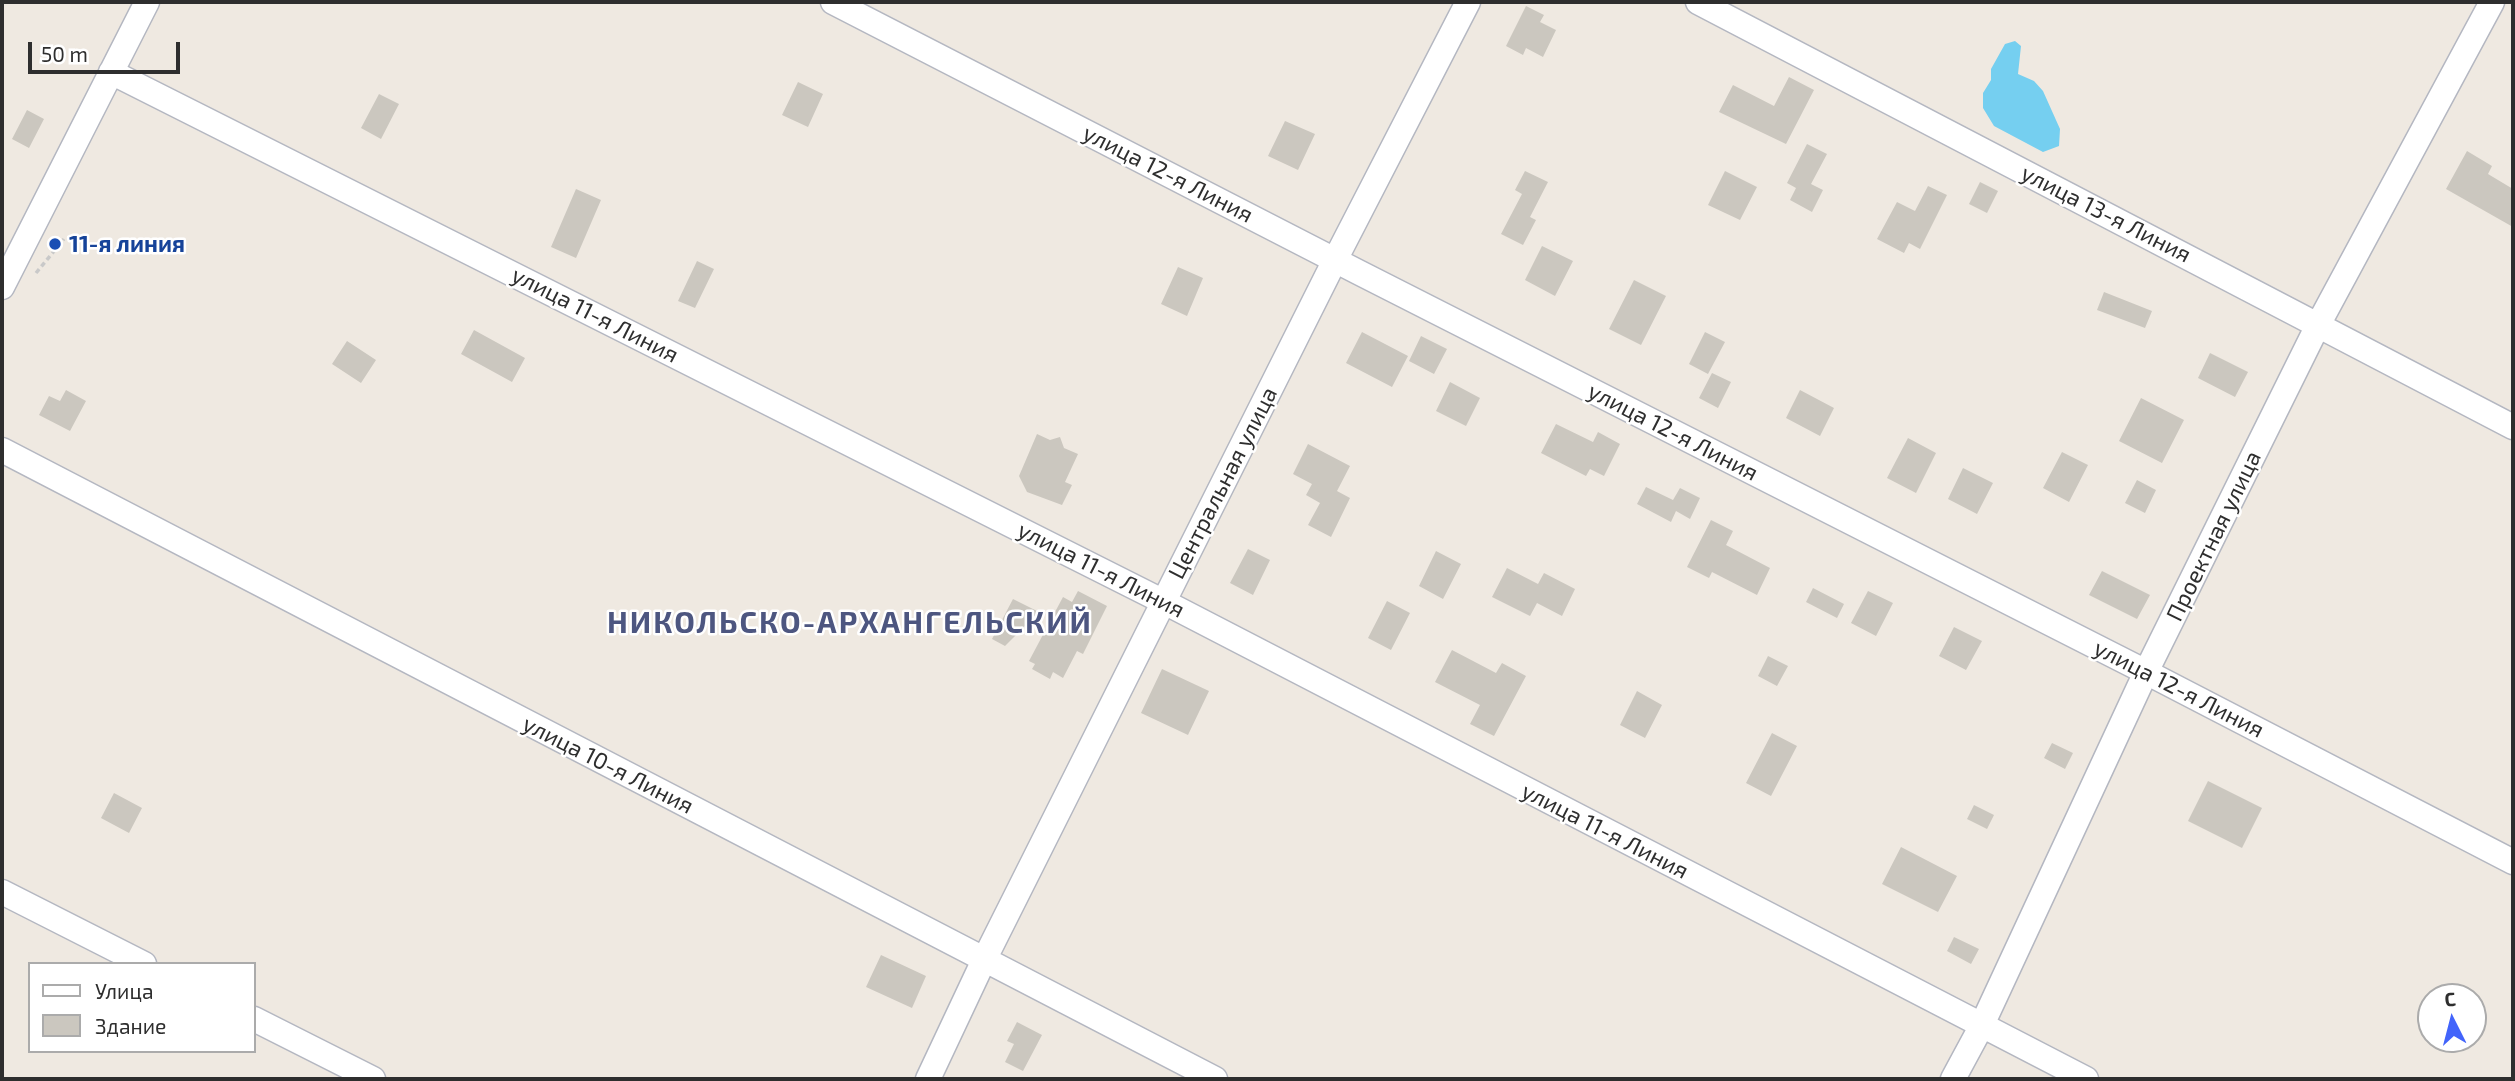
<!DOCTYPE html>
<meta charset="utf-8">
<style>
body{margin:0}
#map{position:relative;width:2515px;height:1081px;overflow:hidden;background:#efe9e1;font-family:"Exo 2",sans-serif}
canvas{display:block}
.frame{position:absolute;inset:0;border:4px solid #2e2e2e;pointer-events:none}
.legend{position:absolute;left:28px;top:962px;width:228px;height:91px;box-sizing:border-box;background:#fff;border:2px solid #ababab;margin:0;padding:9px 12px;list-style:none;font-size:21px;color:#2e2e2e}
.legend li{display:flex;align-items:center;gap:14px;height:35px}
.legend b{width:35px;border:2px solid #ababab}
.north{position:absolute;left:2417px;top:983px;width:70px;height:70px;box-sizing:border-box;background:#fff;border:2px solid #ababab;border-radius:50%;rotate:354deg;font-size:19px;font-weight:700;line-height:28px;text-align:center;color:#2e2e2e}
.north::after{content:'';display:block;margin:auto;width:24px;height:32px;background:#4264fb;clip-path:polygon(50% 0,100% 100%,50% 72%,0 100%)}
.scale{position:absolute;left:28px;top:42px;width:152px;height:32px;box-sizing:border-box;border:4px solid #2e2e2e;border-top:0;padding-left:9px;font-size:21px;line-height:24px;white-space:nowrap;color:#2e2e2e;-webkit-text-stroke:5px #fff;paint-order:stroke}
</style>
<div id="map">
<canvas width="2515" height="1081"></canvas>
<div class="frame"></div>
<ul class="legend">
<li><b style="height:9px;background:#fff"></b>Улица</li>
<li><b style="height:19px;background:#cbc7bf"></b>Здание</li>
</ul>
<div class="north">С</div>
<div class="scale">50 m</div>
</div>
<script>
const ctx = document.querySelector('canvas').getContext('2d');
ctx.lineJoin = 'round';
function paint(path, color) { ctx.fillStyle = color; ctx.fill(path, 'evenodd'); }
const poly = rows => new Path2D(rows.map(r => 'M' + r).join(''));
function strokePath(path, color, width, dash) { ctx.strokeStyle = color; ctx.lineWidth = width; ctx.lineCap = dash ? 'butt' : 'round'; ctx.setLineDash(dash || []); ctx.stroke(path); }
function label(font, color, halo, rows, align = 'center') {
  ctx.font = font + ' "Exo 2",sans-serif'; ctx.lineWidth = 5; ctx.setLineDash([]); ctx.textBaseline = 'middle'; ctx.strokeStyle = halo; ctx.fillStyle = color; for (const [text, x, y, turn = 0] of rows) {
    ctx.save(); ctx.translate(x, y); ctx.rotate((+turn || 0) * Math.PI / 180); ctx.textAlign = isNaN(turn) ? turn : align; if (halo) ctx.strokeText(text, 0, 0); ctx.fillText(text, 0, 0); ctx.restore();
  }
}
paint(poly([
 [2015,41,2021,46,2018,74,2034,81,2043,91,2060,129,2059,146,2043,152,1994,126,1983,108,1983,93,1991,80,1991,69,2005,44]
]), '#75cff0');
paint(poly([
 [1526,6,1544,15,1540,22,1556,30,1543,57,1526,48,1523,55,1506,46],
 [1789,77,1814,90,1786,144,1719,112,1733,85,1774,106],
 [798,82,823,94,808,127,782,115],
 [379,94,399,104,381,139,361,128],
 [27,110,44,119,29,148,12,139],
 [1285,121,1315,134,1298,170,1268,156],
 [1807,144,1827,154,1811,184,1823,190,1812,212,1790,200,1796,188,1787,183],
 [2467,151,2492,166,2488,174,2513,189,2513,227,2446,189],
 [1525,171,1548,182,1530,217,1536,220,1523,245,1501,234,1522,194,1515,190],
 [1725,171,1757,187,1740,220,1708,205],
 [1980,182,1998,191,1987,213,1969,204],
 [1928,186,1947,195,1920,249,1909,243,1904,253,1877,239,1897,202,1915,211],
 [576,189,601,200,576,258,551,247],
 [1542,246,1573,261,1555,296,1525,280],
 [697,261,714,269,695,308,678,301],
 [1178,267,1203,278,1187,316,1161,304],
 [1634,280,1666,296,1641,345,1609,329],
 [2104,292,2152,311,2145,328,2097,310],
 [474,330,525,358,512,382,461,354],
 [1362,332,1408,356,1392,387,1346,363],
 [1705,332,1725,342,1708,374,1689,364],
 [1421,336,1447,349,1434,374,1409,361],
 [347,341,376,360,361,383,332,364],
 [2210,353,2248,372,2235,397,2198,378],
 [1712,373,1731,382,1718,408,1699,398],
 [1450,382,1480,398,1466,426,1436,411],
 [66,390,86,401,70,431,39,415,49,396,60,401],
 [1800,390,1834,408,1820,436,1786,418],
 [2141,398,2184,420,2162,463,2119,441],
 [1556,424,1593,442,1598,432,1620,444,1604,476,1590,469,1586,476,1541,453],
 [1037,434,1050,440,1060,437,1064,448,1078,454,1065,482,1072,485,1062,505,1027,492,1019,476],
 [1908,438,1936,453,1916,493,1887,478],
 [1308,444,1350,466,1337,491,1350,498,1331,537,1308,525,1320,503,1306,495,1312,484,1293,474],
 [2062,452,2088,465,2069,502,2043,488],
 [1963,468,1993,483,1977,514,1948,499],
 [2137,480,2156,490,2145,513,2125,503],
 [1646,487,1673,500,1680,488,1700,498,1690,519,1676,511,1671,522,1637,504],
 [1711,520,1733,531,1726,545,1770,568,1757,595,1712,572,1709,578,1687,567],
 [1248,549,1270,560,1253,595,1230,583],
 [1436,551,1461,564,1443,599,1419,586],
 [1507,568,1538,584,1544,573,1575,589,1562,616,1537,603,1530,616,1492,597],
 [2102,571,2150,595,2137,619,2089,595],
 [1813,588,1844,604,1837,618,1806,602],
 [1078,591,1107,606,1083,654,1077,651,1063,678,1053,672,1050,679,1032,669,1035,664,1029,661,1063,597,1072,602],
 [1868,591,1893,603,1876,636,1851,623],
 [1013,599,1039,612,1005,646,992,639],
 [1387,601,1410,613,1391,650,1368,638],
 [1954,627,1982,641,1966,670,1939,656],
 [1452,650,1496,673,1502,663,1526,676,1494,736,1470,724,1480,705,1435,682],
 [1768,656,1788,666,1777,686,1758,676],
 [1162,669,1209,691,1188,735,1141,713],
 [1637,691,1662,705,1645,738,1620,725],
 [1772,733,1797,746,1771,796,1746,783],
 [2052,743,2073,753,2065,769,2044,758],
 [2208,781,2262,808,2242,848,2188,821],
 [114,793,142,808,129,833,101,818],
 [1974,805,1994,815,1987,829,1967,819],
 [1901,847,1957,876,1938,912,1882,884],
 [1954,937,1979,949,1971,964,1947,951],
 [881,955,926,976,912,1008,866,987],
 [1017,1022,1042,1035,1023,1071,1005,1062,1014,1044,1007,1041]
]), '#cbc7bf');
const minor = poly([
 [833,2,1358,272,2146,672,2513,862],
 [1698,2,2513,427],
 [111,72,1172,606,2086,1079],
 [2,287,147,2],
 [2,450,1215,1079],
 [2,892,144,964],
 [254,1019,373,1079],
 [928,1079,984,960,1335,260,1468,2],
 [1953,1079,1981,1027,2146,672,2318,325,2492,2]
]);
strokePath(minor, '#b4b7c1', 27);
strokePath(poly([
 [36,273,64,239]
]), '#c9c9c9', 3.5, [5, 3.5]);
strokePath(minor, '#fff', 24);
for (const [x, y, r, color] of [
 [55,244,7,"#1a4fb4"]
]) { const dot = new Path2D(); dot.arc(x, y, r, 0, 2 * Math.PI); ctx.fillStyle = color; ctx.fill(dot); strokePath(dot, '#fff', 2.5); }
label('23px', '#2e2e2e', '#fff', [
 ["улица 12-я Линия",1168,174,27],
 ["улица 13-я Линия",2106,214,27],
 ["улица 11-я Линия",595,315,27],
 ["улица 12-я Линия",1673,432,27],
 ["Центральная улица",1223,483,-63],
 ["Проектная улица",2214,536,-64],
 ["улица 11-я Линия",1101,570,27],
 ["улица 12-я Линия",2179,689,27],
 ["улица 10-я Линия",608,765,27],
 ["улица 11-я Линия",1605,831,27]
]);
label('bold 23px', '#164399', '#fff', [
 ["11-я линия",69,244]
], 'left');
ctx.letterSpacing = '2px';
label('bold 30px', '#4d5680', '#fff', [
 ["НИКОЛЬСКО-АРХАНГЕЛЬСКИЙ",850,623]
]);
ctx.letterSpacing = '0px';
</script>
